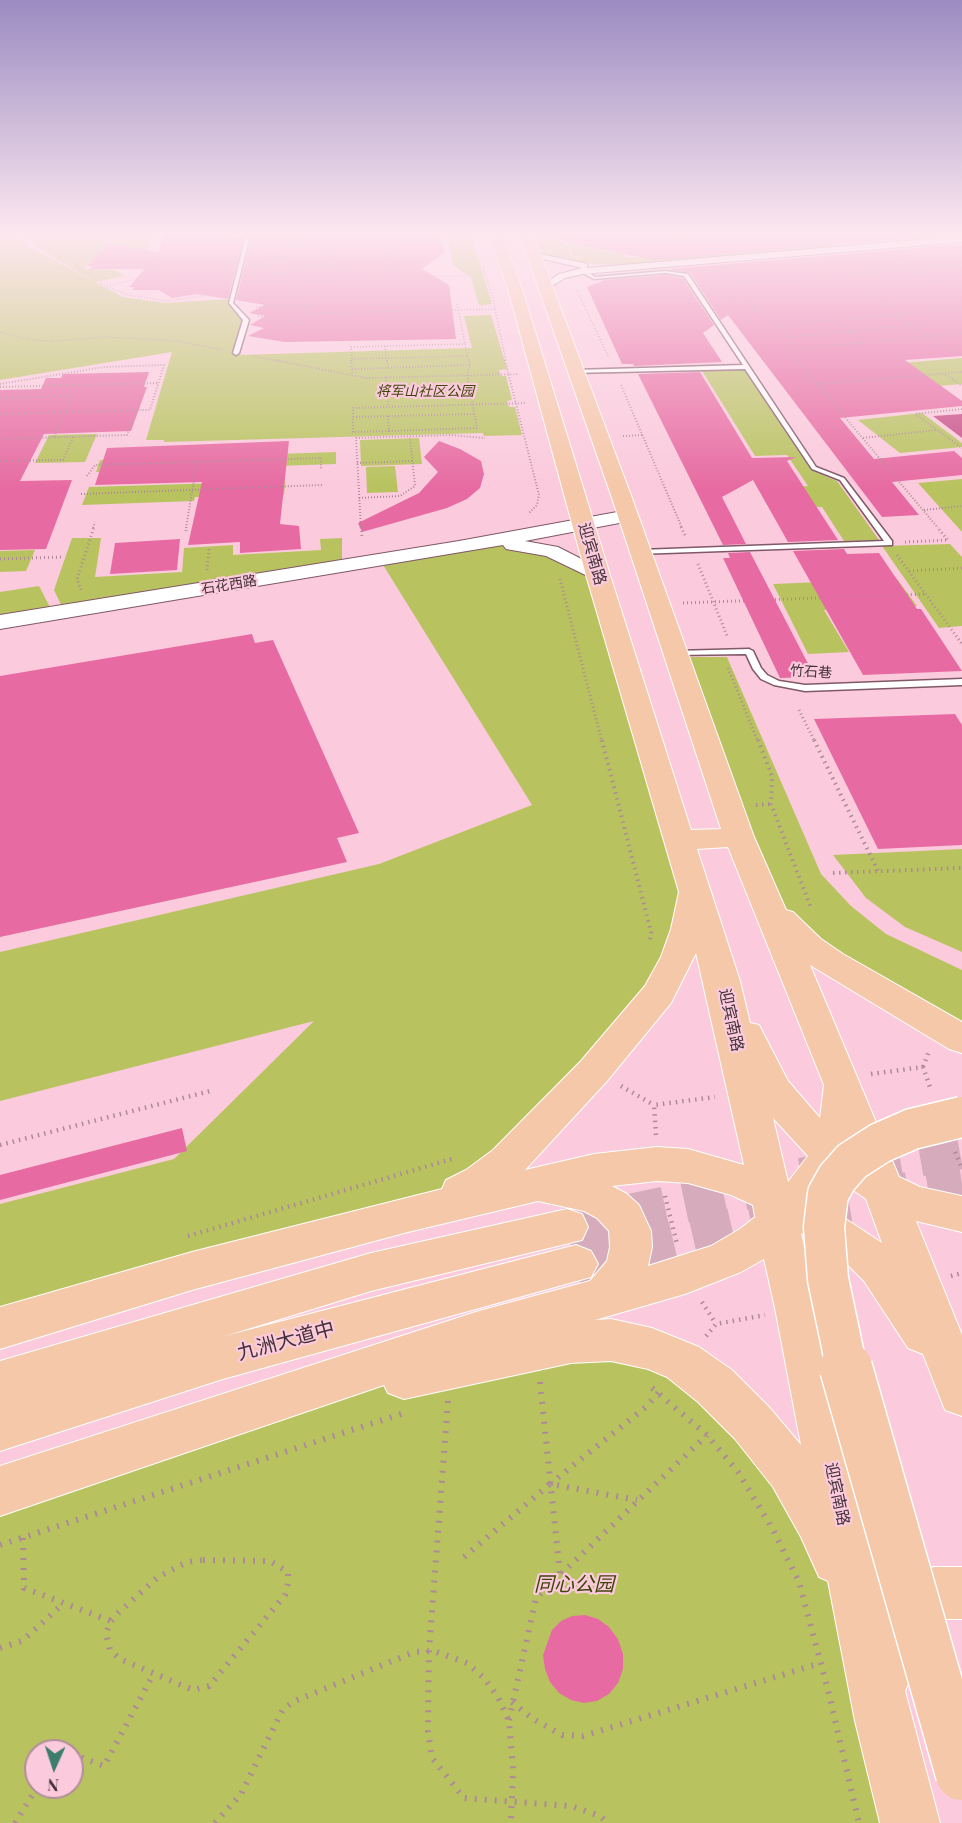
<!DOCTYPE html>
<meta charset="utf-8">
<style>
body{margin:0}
#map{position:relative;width:962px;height:1823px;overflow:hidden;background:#fbcbdd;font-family:"Playfair Display",serif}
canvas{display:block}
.north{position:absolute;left:24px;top:1739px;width:60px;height:60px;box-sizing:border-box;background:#fbcbdd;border:2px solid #b28d9b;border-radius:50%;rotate:183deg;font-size:16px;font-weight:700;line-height:24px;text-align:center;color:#443138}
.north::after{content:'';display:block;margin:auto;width:21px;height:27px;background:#3c7d6c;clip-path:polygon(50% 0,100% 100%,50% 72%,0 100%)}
</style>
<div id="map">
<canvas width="962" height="1823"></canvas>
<div class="north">N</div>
</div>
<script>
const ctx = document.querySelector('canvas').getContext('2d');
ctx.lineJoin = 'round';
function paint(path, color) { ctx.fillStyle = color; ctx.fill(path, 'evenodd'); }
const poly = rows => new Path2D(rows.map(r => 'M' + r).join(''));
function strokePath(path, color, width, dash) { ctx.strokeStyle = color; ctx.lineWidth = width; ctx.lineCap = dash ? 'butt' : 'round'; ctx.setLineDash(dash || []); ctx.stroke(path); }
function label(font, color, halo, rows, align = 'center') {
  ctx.font = font + ' "Playfair Display","Noto Sans SC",serif'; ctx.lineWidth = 4.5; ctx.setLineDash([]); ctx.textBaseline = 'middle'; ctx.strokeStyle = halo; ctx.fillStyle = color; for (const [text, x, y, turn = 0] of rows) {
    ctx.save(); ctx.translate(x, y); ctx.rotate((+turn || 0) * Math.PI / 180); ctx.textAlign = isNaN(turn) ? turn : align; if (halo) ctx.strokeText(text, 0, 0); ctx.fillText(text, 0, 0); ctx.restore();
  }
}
paint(poly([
 [0,232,153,232,146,256,115,261,91,261,84,269,114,270,125,276,95,282,35,246,26,238,16,233],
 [446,232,470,232,492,304,479,305,471,277,453,265],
 [532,232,561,232,571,256,582,259,585,258,573,256,563,232,581,232,589,248,622,254,626,258,827,241,839,248,631,265,584,264,538,255],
 [0,233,20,237,28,246,123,297,165,303,232,299,231,303,246,320,237,355,472,348,464,316,491,315,507,369,499,370,501,376,506,376,512,400,507,401,509,407,515,407,522,435,484,436,483,433,164,442,164,440,146,440,172,352,0,380],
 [962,358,962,384,838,395,816,370],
 [744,369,811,470,837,481,879,540,844,541,822,507,787,508,775,488,808,486,787,455,755,456,702,371],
 [922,413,962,443,962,447,900,453,858,420],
 [97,434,85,462,35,463,49,435],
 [419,438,422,464,361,466,360,440],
 [336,452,336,464,96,472,100,460],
 [395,466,398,492,367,493,366,467],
 [962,479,962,532,918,483],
 [285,481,284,495,195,497,194,501,82,505,89,487],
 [72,538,101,538,95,577,182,572,184,548,233,545,233,555,321,550,320,539,342,538,342,564,63,609,54,590],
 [506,544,551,551,596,575,693,892,676,956,477,1181,0,1327,0,1204,174,1159,314,1021,0,1101,0,952,379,864,532,805,380,560],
 [950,544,962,557,962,626,939,628,882,546],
 [35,550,26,571,0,572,0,551],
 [897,579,917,606,824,610,849,652,808,654,773,584],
 [39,586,52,611,0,620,0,592],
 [684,657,727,657,821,874,851,906,886,934,962,970,962,1027,861,973,780,908],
 [962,849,962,952,905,927,866,898,833,855],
 [652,1350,818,1519,908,1823,0,1823,0,1492,439,1370],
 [36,1751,72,1751,72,1787,36,1787]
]), '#b8c35f');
paint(poly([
 [962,414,962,438,933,416]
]), '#c74e86');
paint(poly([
 [165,232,236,232,234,237,244,237,228,299,197,294,172,298,159,290,132,290,134,287,129,287,144,269,90,269,93,266,87,266,109,244,158,252],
 [297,232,438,232,445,252,422,269,449,285,456,339,285,342,248,336,264,328,250,325,265,316,249,313,265,305,236,300,252,236,297,235],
 [566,232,962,232,962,234,655,260,565,242],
 [962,244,962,356,905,360,962,401,962,406,840,418,874,459,954,451,962,458,962,475,892,482,919,515,882,517,728,315,721,320,690,273,668,269],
 [665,275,683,278,714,325,703,333,722,362,634,366,633,364,622,364,587,287,605,280],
 [149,372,144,387,147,387,131,431,44,434,20,481,72,480,46,549,0,550,0,390,41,389,46,378,61,378,63,374],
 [700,372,752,458,796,457,787,461,838,540,788,542,753,480,722,497,746,544,723,545,638,374],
 [289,441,280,524,299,526,301,549,240,553,240,542,188,545,202,482,95,485,107,448],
 [439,441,460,449,481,461,484,474,480,488,467,499,447,508,362,532,358,523,419,493,438,472,424,457],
 [180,539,177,570,110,574,115,543],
 [844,549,847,554,879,553,917,609,921,609,962,671,863,675,793,551],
 [750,552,815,677,780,678,723,558,730,558,728,553],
 [252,634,255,643,273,640,359,833,337,838,347,862,0,937,0,676],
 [955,714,962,725,962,845,878,849,814,719],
 [182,1128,187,1151,0,1200,0,1175],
 [585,1615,598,1619,609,1627,618,1639,623,1654,623,1669,618,1683,609,1694,597,1701,584,1703,571,1700,559,1693,550,1682,545,1669,543,1655,552,1630,561,1621,572,1616]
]), '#e76ba2');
strokePath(poly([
 [567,1227,825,1173,962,1149],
 [576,1264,835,1204,962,1183]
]), '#d6acbc', 40, [40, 20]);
const lane = poly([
 [247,232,251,232,233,303,249,320,239,353,236,355,233,353,243,320,229,303,247,232],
 [581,270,585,270,595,277,665,271,688,274,816,467,844,478,892,541,892,545,637,554,636,552,640,550,884,541,840,480,812,469,745,369,573,373,573,371,575,370,743,365,684,276,665,273,594,279,581,272,581,270],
 [749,649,753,651,761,668,767,675,779,681,805,685,962,679,962,685,805,691,774,685,761,679,753,669,746,654,675,655,671,653,675,651,749,649]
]);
const street = poly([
 [962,236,962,242,583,274,565,278,544,291,539,288,541,286,559,274,582,268,530,256,534,253,584,263,587,264,587,268,962,236]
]);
const secondary = poly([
 [628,510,635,512,638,516,635,520,525,541,558,547,605,571,609,575,605,579,598,581,546,556,506,549,503,545,0,629,0,615,459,541,628,510]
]);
const primary = poly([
 [488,232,501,232,522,289,610,575,691,830,721,829,612,498,519,232,532,232,632,498,754,837,786,910,793,912,821,939,843,954,962,1022,962,1053,949,1049,810,965,899,1177,920,1187,962,1196,962,1232,916,1221,962,1335,962,1416,945,1410,923,1354,908,1348,864,1281,846,1263,801,1233,883,1594,890,1584,934,1567,962,1567,962,1619,934,1619,928,1622,915,1641,910,1655,911,1677,905,1691,940,1823,880,1823,855,1721,828,1581,819,1577,801,1537,773,1487,735,1439,698,1402,667,1377,648,1369,611,1361,571,1363,404,1399,388,1393,384,1385,0,1516,0,1466,479,1311,590,1281,607,1261,610,1247,609,1231,597,1218,584,1211,538,1201,408,1232,192,1290,0,1349,0,1307,192,1252,442,1189,446,1180,466,1170,493,1150,581,1061,645,986,661,957,671,929,679,892,586,575,508,289,488,232],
 [728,847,824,1085,820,1118,788,1081,759,1025,750,1023,740,981,697,849,728,847],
 [696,953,744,1165,688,1149,657,1147,594,1154,525,1170,607,1081,671,1003,696,953],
 [773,1118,808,1156,788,1182,773,1118],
 [837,1179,866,1199,882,1243,820,1202,837,1179],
 [657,1181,688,1183,731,1195,753,1205,755,1217,740,1229,711,1246,648,1266,652,1247,651,1231,639,1205,627,1194,612,1186,657,1181],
 [764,1259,775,1308,801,1445,769,1407,732,1370,699,1347,652,1328,611,1319,595,1320,685,1294,741,1272,764,1259],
 [567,1209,582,1214,588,1227,582,1240,371,1291,225,1336,576,1245,591,1251,598,1264,591,1277,223,1379,0,1451,0,1361,371,1253,567,1209]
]);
strokePath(lane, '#805867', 3);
strokePath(street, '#805867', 2);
strokePath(secondary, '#805867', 2);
strokePath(primary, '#fff', 2);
strokePath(poly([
 [17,232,68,257,83,271,99,278,100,284,128,295,168,301,206,295,208,284,159,274,157,261,143,258,129,251,141,232],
 [294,232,291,255,276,258,299,269],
 [337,232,338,246],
 [404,232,406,244],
 [573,232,580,248],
 [639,232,645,236,663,239,735,235],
 [724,232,752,239],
 [261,233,294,232],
 [293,237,337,236],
 [33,238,81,232],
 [387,245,392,277],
 [334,246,336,279],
 [261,248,479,242],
 [72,261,129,251],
 [900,262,962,291],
 [255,265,280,261],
 [483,266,493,299,506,362],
 [727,277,749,281],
 [251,282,282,281],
 [107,286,159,274],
 [298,286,332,279,459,276,484,271],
 [712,287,962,265],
 [863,289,903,313],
 [577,290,608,356],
 [716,290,731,301],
 [248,297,307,296],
 [744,300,779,325,798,349,962,333],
 [457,304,465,344],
 [256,307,306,306],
 [305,313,497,309],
 [893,315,962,356],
 [258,316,304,323],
 [305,318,308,294,297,293,298,286,273,275,335,263],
 [832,320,866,342],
 [779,325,962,308],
 [0,332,30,340,52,341,105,337,149,339,177,341,222,350],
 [788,337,911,325],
 [385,346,387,362],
 [253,356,282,362],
 [352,359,467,356],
 [352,362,351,347,465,344,469,362],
 [798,362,788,350,798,349]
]), '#ae8a98', 1.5, [1, 2]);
strokePath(poly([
 [275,360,366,378,519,374],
 [351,360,352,375],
 [387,360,388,368],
 [505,360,539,495,537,505,528,514],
 [797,360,938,528],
 [352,369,470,365],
 [945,374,962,386],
 [386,377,388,407],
 [0,384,104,367,164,365,150,410,136,410],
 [817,384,962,372],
 [621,385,682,528],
 [0,387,158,383],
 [0,398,73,396,54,437],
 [962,409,915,414,962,448],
 [0,414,136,410,127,435,0,439],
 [388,416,389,431,477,428,467,375,470,366,469,360],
 [353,417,474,414],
 [389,431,353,432,353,408,526,403],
 [623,436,643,435],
 [863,438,936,430],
 [0,461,63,460,73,437],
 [357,463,412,461],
 [87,476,95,465,321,458,321,469],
 [81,494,322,485],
 [359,498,400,496,415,486,410,437],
 [924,510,962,506],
 [93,528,95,522],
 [186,528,197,462],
 [361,528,356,438,451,435,485,438]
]), '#ae8a98', 2, [1, 2]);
strokePath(poly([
 [361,527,362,537],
 [681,527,685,535],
 [186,531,187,527],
 [905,542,948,540,937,527],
 [897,555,962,644],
 [0,559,61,557],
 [698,564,728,638],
 [207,570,209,548],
 [909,571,962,568],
 [560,579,602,742],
 [81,590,77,579,94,527],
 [683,603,926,594],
 [728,668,758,742],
 [799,710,815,742]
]), '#ae8a98', 3, [1, 3]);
strokePath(poly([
 [602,740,651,932,650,941],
 [758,740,772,776,771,804,811,908],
 [814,740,878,871],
 [756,805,771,804],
 [833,873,962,868]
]), '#ae8a98', 4, [1.5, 4.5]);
strokePath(poly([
 [923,1067,929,1051],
 [871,1074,923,1067,931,1090],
 [621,1086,654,1105],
 [656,1135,654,1105,715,1097],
 [0,1145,214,1090],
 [955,1152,962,1168],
 [665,1196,677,1244],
 [188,1236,452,1159],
 [951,1276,962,1273],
 [702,1302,716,1324],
 [706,1336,716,1324,765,1315]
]), '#ae8a98', 4.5, [1.5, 5]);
strokePath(poly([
 [540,1382,560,1574],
 [652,1388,707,1435,738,1472,772,1528,799,1582,828,1690,859,1823],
 [448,1401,429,1651,428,1731,432,1758,464,1798,571,1806,600,1816,608,1823],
 [550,1484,647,1406,659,1392],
 [23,1538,24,1588,111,1621],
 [0,1545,404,1413],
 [464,1557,550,1484,637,1500],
 [203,1560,270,1561,288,1572,288,1583,285,1595,209,1686,193,1690,120,1659,110,1650,106,1633,111,1621,118,1613,158,1577,187,1562,203,1560],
 [0,1648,22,1641,64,1603],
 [512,1702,533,1719,562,1735,583,1736,821,1663],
 [509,1720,536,1598,707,1435],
 [60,1751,63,1751],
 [72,1754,104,1766,154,1673],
 [15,1823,37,1787],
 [215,1823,241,1794,283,1709,295,1701,414,1652,434,1651,467,1663,484,1678,498,1697,509,1721,513,1769,511,1823]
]), '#ae8a98', 6, [2, 8]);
paint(lane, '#fff');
paint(street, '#fff');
paint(secondary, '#fff');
paint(primary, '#f5c8a9');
const primaryBridgeFar1 = poly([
 [847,1370,828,1279,824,1227,828,1194,837,1178,852,1161,880,1143,912,1129,962,1117]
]);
const primaryBridge = poly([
 [846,1368,962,1774]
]);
strokePath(primaryBridgeFar1, '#fff', 43, []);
strokePath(primaryBridge, '#fff', 55, []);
strokePath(primaryBridgeFar1, '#f5c8a9', 40);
strokePath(primaryBridge, '#f5c8a9', 52);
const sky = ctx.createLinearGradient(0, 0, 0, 487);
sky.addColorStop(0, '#9b8bc1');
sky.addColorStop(0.48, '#fde8f0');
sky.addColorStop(1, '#fde8f000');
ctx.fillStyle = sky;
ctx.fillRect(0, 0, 962, 487);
label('italic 14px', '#3f4409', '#fbcbdd', [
 ["将军山社区公园",425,392]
]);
label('14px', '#443138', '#fbcbdd', [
 ["石花西路",229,585,-9],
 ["竹石巷",811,672,4]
]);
label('16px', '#443138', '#fbcbdd', [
 ["迎宾南路",592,554,74],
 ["迎宾南路",731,1020,78],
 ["迎宾南路",837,1494,78]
]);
label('20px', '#443138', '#fbcbdd', [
 ["九洲大道中",286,1341,-15]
]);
label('italic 20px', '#3f4409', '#fbcbdd', [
 ["同心公园",574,1585]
]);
</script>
